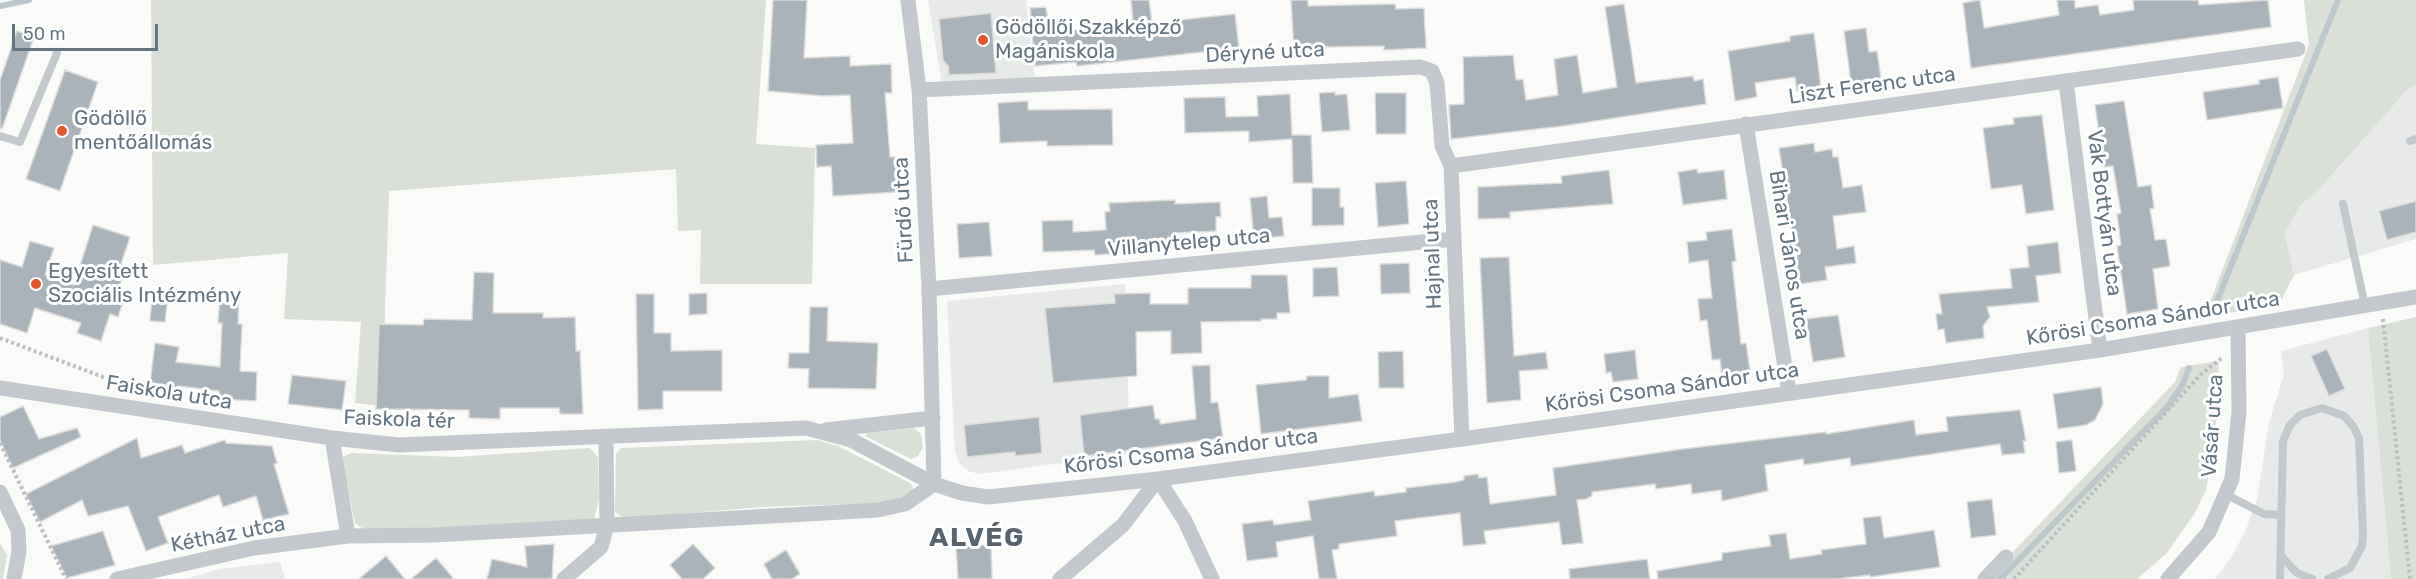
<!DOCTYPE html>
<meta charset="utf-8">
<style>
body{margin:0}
#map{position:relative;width:2416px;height:579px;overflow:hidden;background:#fafaf8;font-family:Rubik,sans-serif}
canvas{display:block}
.scale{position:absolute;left:12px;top:24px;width:146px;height:27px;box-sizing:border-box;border:3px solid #657683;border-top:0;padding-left:8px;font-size:18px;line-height:21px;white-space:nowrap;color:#657683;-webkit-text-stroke:4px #fff;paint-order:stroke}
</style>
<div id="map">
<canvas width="2416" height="579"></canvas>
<div class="scale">50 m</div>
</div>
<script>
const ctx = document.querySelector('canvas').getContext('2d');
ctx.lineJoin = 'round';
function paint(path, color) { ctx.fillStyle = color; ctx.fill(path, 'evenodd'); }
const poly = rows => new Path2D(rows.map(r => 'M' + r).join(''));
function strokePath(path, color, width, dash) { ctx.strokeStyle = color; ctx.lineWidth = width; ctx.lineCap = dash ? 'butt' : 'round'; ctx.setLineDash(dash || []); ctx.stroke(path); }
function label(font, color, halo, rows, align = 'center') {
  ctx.font = font + ' Rubik,sans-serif'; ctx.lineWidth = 6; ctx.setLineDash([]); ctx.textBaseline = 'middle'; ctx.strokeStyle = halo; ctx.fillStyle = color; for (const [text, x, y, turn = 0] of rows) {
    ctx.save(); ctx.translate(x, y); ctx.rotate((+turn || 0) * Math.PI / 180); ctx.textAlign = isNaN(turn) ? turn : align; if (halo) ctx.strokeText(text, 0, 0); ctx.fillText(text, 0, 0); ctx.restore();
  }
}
paint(poly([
 [928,0,1026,0,1035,79,942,84],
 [2416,84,2416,239,2294,275,2285,234,2299,207,2322,186,2407,90],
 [1125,284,1130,454,979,474,968,471,959,463,955,451,947,301],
 [2368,328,2391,579,2215,579,2230,559,2245,532,2257,500,2269,422,2284,375,2281,351],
 [280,562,285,579,185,579,219,569]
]), '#e8e9e9');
paint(poly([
 [151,0,766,0,756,144,815,148,812,284,700,284,701,230,678,231,676,169,389,191,382,406,355,403,361,322,284,319,288,253,153,265],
 [2304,0,2416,0,2416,84,2407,90,2322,186,2299,207,2285,234,2294,275,2277,308,2205,315,2309,45],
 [2416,317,2416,579,2391,579,2368,328],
 [2219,361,2215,440,2206,490,2195,513,2166,554,2137,579,1987,579,2175,382,2181,367],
 [914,428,921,434,923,447,918,456,911,459,865,436,868,433],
 [817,440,838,446,910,483,915,491,886,503,761,507,625,519,615,512,616,454,621,448],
 [590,448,598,458,599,499,594,519,505,527,365,530,355,523,342,462,343,457,351,453,456,457],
 [0,543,7,555,3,579,0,579]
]), '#dadfd7');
strokePath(poly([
 [0,6,29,0],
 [2215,306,2338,0],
 [2000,579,2169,405,2183,384,2189,368]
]), '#bbc7cb', 6);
const building = poly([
 [773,0,807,0,804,58,850,56,850,66,891,64,892,93,885,93,890,157,895,157,898,192,833,196,831,166,817,167,816,145,853,143,850,95,823,96,768,91,773,0],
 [1131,0,1149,0,1152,23,1235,14,1239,48,1077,66,1076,62,1035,66,1030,8,1046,7,1049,30,1056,29,1056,32,1103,27,1104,34,1134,31,1131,0],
 [1291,0,1308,0,1308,6,1395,4,1396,9,1424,8,1426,48,1384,50,1384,46,1322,47,1322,51,1294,52,1291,0],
 [1980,0,1984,28,2059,15,2057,0,2075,0,2075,8,2098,5,2100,15,2134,10,2133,0,2198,0,2199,5,2268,0,2271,27,1971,68,1963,3,1980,0],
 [1624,4,1636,83,1693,76,1694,81,1703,79,1706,104,1563,126,1451,139,1449,105,1464,104,1463,57,1513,55,1516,80,1523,79,1526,100,1558,95,1554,59,1577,55,1583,93,1617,87,1605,7,1624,4],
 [991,13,996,73,949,75,948,66,943,60,939,19,991,13],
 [1866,28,1869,52,1877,51,1881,79,1851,83,1844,31,1866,28],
 [17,31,34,37,2,129,0,128,0,80,17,31],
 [1814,33,1821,88,1797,91,1795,77,1755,83,1757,97,1735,101,1728,51,1790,41,1790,36,1814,33],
 [65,70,98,82,60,191,26,179,65,70],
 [2278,77,2283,108,2207,120,2203,92,2259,84,2259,80,2278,77],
 [1335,92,1335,95,1347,94,1350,130,1322,132,1319,93,1335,92],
 [1375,93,1406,93,1406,134,1376,134,1375,93],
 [1290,94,1292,135,1311,135,1313,183,1293,183,1292,139,1249,142,1249,131,1185,133,1184,98,1225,97,1226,117,1258,116,1257,96,1290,94],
 [1028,101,1028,110,1112,109,1113,145,1047,146,1047,141,1000,143,998,103,1028,101],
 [2124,101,2138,187,2151,185,2154,208,2150,209,2155,240,2166,239,2170,266,2153,269,2158,309,2127,314,2117,246,2121,245,2117,214,2121,213,2113,166,2104,167,2095,105,2124,101],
 [2042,115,2054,210,2026,214,2022,185,1991,189,1983,128,2014,124,2013,118,2042,115],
 [1814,143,1815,152,1832,149,1833,157,1838,157,1843,188,1862,185,1866,212,1833,216,1837,249,1854,246,1856,263,1825,267,1827,280,1800,284,1779,148,1814,143],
 [1697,169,1698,173,1724,170,1727,199,1683,205,1678,172,1697,169],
 [1609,170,1613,204,1510,212,1510,218,1478,219,1478,187,1562,183,1561,176,1609,170],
 [1406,181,1409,224,1378,227,1375,183,1406,181],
 [1312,188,1340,188,1340,207,1344,207,1344,225,1312,226,1312,188],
 [1267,196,1269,218,1282,217,1284,236,1254,239,1250,198,1267,196],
 [1175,200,1175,204,1220,202,1221,217,1216,217,1216,231,1176,233,1176,244,1123,246,1123,253,1095,255,1094,250,1043,252,1042,221,1073,220,1073,232,1106,230,1105,212,1110,211,1109,203,1175,200],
 [2416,201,2416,232,2387,240,2379,211,2416,201],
 [989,222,992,256,959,258,957,224,989,222],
 [93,225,130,237,119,270,124,272,115,300,123,302,118,317,110,314,101,341,77,333,81,323,35,308,27,333,0,324,0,260,22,267,30,241,54,248,45,275,74,285,93,225],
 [1732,229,1736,261,1732,262,1741,344,1746,343,1750,371,1722,375,1720,359,1712,360,1707,320,1700,321,1698,299,1712,298,1708,260,1689,263,1687,242,1707,240,1706,232,1732,229],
 [2058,242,2061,273,2036,276,2039,302,1987,307,1990,317,1983,326,1984,338,1946,343,1944,329,1938,330,1936,314,1942,314,1939,294,2012,288,2010,269,2029,267,2027,246,2058,242],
 [1509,257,1514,356,1546,352,1548,369,1519,371,1521,400,1487,403,1480,258,1509,257],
 [1409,263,1410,293,1381,294,1380,264,1409,263],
 [1337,267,1339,296,1313,297,1313,268,1337,267],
 [474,272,494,273,493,313,543,313,543,318,575,317,576,351,580,351,583,414,560,414,559,408,500,408,500,419,469,418,469,410,376,409,379,324,423,325,424,319,472,320,474,272],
 [1251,275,1287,275,1290,313,1277,313,1277,319,1261,319,1261,321,1201,322,1202,353,1171,354,1171,331,1136,332,1137,376,1053,383,1045,308,1115,303,1114,294,1150,293,1150,304,1188,304,1188,288,1251,288,1251,275],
 [707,293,707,314,689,315,689,294,707,293],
 [636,294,654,294,654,333,671,333,671,351,722,350,722,391,663,391,663,409,638,410,636,294],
 [152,295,168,296,165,322,150,321,152,295],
 [220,296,239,297,238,324,242,324,240,371,257,372,256,401,218,399,219,391,179,386,172,393,166,385,150,383,155,343,179,347,176,362,220,367,222,323,218,323,220,296],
 [810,307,828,307,827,341,878,343,876,389,808,388,809,369,788,368,789,353,809,353,810,307],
 [1838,315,1845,357,1813,362,1806,319,1838,315],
 [2327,349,2345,389,2329,396,2311,356,2327,349],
 [1635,350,1638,379,1613,382,1611,372,1606,373,1604,354,1635,350],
 [1403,351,1404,388,1379,388,1378,352,1403,351],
 [1210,365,1211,403,1218,402,1223,438,1084,456,1080,415,1153,405,1155,419,1160,419,1160,424,1196,419,1192,366,1210,365],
 [292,375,346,381,342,410,288,404,292,375],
 [1307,376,1329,376,1329,398,1358,394,1362,421,1261,434,1256,385,1306,380,1307,376],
 [2101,387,2103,404,2095,420,2086,425,2058,429,2053,394,2101,387],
 [23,406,39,439,77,428,81,437,13,468,0,440,0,417,23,406],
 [2020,410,2026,441,2023,441,2025,453,2002,455,2000,444,1851,466,1850,458,1804,465,1803,459,1765,465,1768,491,1722,501,1721,490,1692,494,1691,484,1656,489,1655,484,1592,492,1592,496,1586,499,1577,500,1583,543,1562,545,1559,522,1484,531,1486,544,1463,546,1460,513,1395,521,1397,536,1339,544,1339,549,1332,550,1337,579,1319,579,1313,536,1276,542,1278,557,1247,561,1242,524,1273,520,1274,525,1311,520,1308,501,1374,491,1375,496,1406,492,1406,488,1456,482,1464,480,1464,476,1478,474,1479,478,1487,477,1490,504,1556,495,1553,468,1683,449,1826,432,1826,434,1914,420,1916,435,1948,431,1946,417,2020,410],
 [1039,417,1042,453,1015,456,1015,452,967,457,964,425,1039,417],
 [137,438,141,458,182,445,185,453,225,440,226,443,272,446,277,463,274,464,289,514,263,520,256,496,223,507,219,495,158,517,168,543,146,551,128,506,88,516,82,500,40,522,26,494,137,438],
 [2072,440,2076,471,2059,473,2056,442,2072,440],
 [1992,499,1996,535,1971,538,1967,502,1992,499],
 [1881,516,1884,538,1934,530,1940,567,1870,577,1870,575,1836,579,1658,579,1657,571,1722,560,1722,553,1771,546,1769,535,1786,533,1790,559,1822,554,1821,550,1866,544,1863,518,1881,516],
 [103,531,115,565,67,578,51,546,103,531],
 [554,544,552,579,487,579,492,559,527,567,525,546,554,544],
 [693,544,715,568,703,579,682,579,670,565,693,544],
 [991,545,992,579,958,579,956,546,991,545],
 [786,550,800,574,792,579,772,579,764,564,786,550],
 [386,556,405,579,359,579,386,556],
 [436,558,454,579,411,579,436,558],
 [1647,559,1650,579,1570,579,1569,569,1647,559]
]);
paint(building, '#aab3b9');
strokePath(building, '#dcdcda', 1.5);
strokePath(poly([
 [2383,319,2410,579],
 [0,338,140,391],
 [0,443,66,579],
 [2014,579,2200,375,2223,357]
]), '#bbbfc2', 4, [3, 3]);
strokePath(poly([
 [0,136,20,142,57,53],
 [2410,141,2416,139],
 [2343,204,2365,306],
 [2227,495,2264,514,2281,515],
 [2281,556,2297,573,2312,579],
 [2280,579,2283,441,2290,425,2300,415,2322,408,2344,416,2353,426,2359,438,2363,534,2362,546,2350,568,2328,579]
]), '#c3c8cc', 8);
strokePath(poly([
 [908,0,919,90,929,289,934,484],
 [2066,82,2100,350],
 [919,90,1420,67,1432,71,1437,83,1442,146,1451,166,1462,439],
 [1746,124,1789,392],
 [1451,166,2298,49],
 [929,289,1454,239],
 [0,388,332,438,399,445,806,428,851,440,934,484,962,493,988,497,1158,479,1462,439,2100,350,2416,297],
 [826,430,933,418],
 [332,438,348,536],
 [0,492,18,530,19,551,14,579],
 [117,579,254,548,348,536,434,535,878,510,905,504,934,484],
 [564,579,601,547,607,525,606,437],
 [1060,579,1123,525,1158,479,1185,521,1212,579],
 [1985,579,2006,557],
 [2168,579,2209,532,2232,479,2239,412,2238,328]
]), '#c3c8cc', 15);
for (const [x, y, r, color] of [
 [983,40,6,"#e4572e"],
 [62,131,6,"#e4572e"],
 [36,284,6,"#e4572e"]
]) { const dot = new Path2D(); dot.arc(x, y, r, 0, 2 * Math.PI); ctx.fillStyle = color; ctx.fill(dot); strokePath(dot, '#fff', 2); }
label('21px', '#657683', '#fff', [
 ["Gödöllői Szakképző",995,28],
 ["Magániskola",995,52],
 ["Gödöllő",74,119],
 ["mentőállomás",74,143],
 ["Egyesített",48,272],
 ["Szociális Intézmény",48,296]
], 'left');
label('21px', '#657683', '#fff', [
 ["Déryné utca",1265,53,-3],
 ["Liszt Ferenc utca",1872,86,-8],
 ["Fürdő utca",904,210,-93],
 ["Vak Bottyán utca",2104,213,83],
 ["Villanytelep utca",1189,243,-5],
 ["Hajnal utca",1433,254,-92],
 ["Bihari János utca",1789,255,81],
 ["Kőrösi Csoma Sándor utca",2153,319,-9],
 ["Kőrösi Csoma Sándor utca",1672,388,-8],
 ["Faiskola utca",169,393,9],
 ["Faiskola tér",399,420,2],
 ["Vásár utca",2213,426,-86],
 ["Kőrösi Csoma Sándor utca",1191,452,-7],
 ["Kétház utca",228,535,-11]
]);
ctx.letterSpacing = '1.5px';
label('bold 27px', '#57646e', '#fff', [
 ["ALVÉG",977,538]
]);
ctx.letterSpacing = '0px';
</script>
